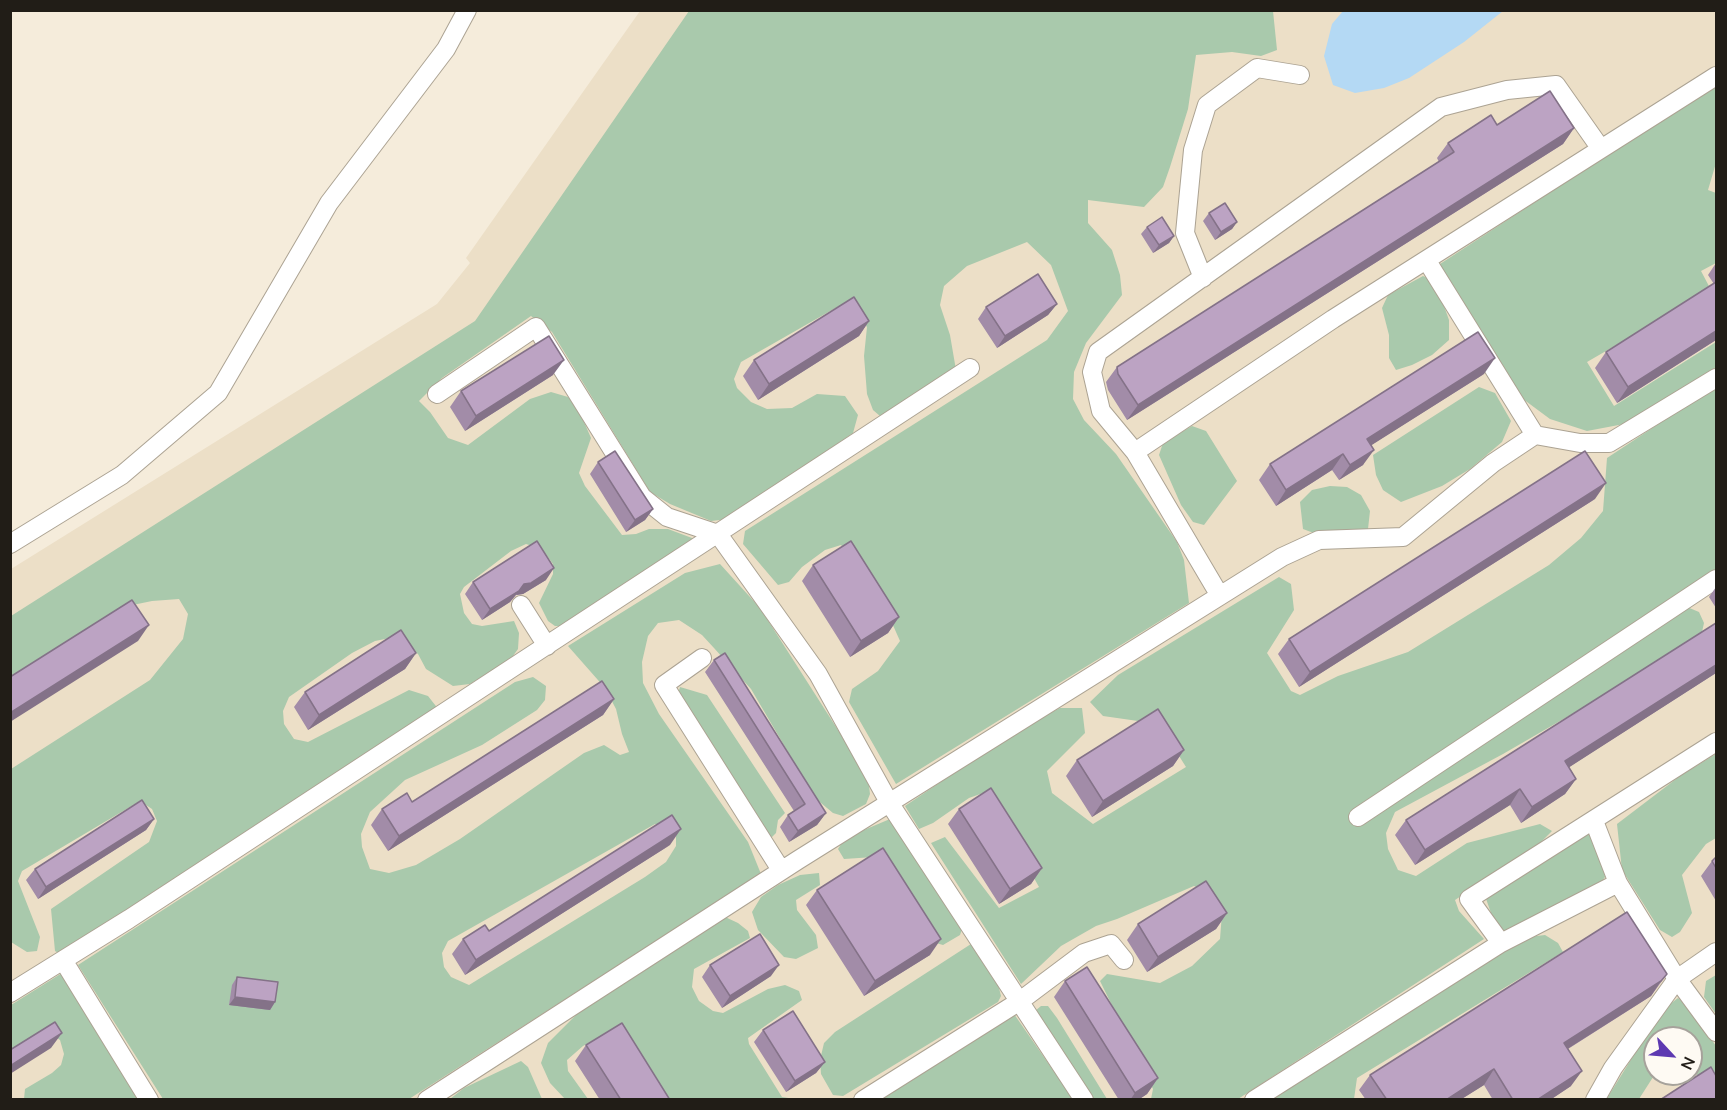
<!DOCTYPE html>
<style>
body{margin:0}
#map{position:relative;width:1727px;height:1110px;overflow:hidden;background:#f5ecdb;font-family:"Nunito Sans",sans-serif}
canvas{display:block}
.frame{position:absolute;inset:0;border:12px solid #211d17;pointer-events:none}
.north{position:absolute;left:1643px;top:1026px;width:60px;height:60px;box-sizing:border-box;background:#fefaf3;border:2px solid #a6a29b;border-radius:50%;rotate:116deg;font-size:16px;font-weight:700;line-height:24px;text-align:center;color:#211d17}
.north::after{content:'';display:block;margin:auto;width:21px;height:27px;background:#5d39b1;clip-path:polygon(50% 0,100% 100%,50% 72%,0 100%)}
</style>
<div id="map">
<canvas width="1727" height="1110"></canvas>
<div class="frame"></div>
<div class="north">N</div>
</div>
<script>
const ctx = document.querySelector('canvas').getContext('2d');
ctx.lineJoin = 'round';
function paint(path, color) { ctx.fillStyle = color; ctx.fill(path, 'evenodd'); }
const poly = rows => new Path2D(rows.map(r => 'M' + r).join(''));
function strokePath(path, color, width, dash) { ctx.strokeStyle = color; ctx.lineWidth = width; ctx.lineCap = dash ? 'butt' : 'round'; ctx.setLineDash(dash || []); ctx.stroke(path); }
paint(poly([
 [640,11,1716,11,1716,1099,11,1100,11,569,437,304,470,263,466,258],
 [1655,1038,1691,1038,1691,1074,1655,1074]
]), '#ecdfc7');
paint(poly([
 [689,11,1273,11,1277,50,1261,56,1232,52,1196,55,1188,109,1170,167,1163,187,1144,207,1088,200,1088,223,1112,250,1120,275,1122,295,1086,343,1074,372,1073,399,1084,420,1116,454,1177,542,1184,560,1189,603,896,784,849,702,852,689,878,671,900,641,876,587,841,545,825,550,802,567,789,582,778,585,743,544,745,531,1047,340,1068,311,1051,265,1027,242,967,266,944,286,940,305,950,335,956,370,880,416,873,410,867,394,864,356,867,327,852,308,839,306,741,362,734,379,737,388,751,402,767,409,792,408,817,394,845,396,858,415,853,433,729,519,711,521,670,504,650,492,552,332,531,316,442,378,419,401,430,412,448,438,468,445,530,399,551,392,568,397,578,408,591,438,579,473,585,486,622,535,636,534,649,529,668,529,700,541,565,626,555,626,548,621,539,603,553,574,553,564,542,549,526,544,511,551,464,587,460,594,464,613,472,624,482,626,514,621,519,633,518,649,510,660,470,684,453,686,426,669,418,654,395,637,375,641,352,653,289,697,283,711,284,724,294,739,308,742,409,690,428,696,439,710,62,955,55,951,51,909,149,842,157,821,152,809,140,801,22,871,18,881,40,937,37,951,27,952,11,942,11,769,150,680,183,639,188,614,179,599,152,601,123,607,11,676,11,616,475,321],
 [1716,84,1716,163,1708,190,1716,193,1716,263,1701,271,1711,290,1587,362,1614,406,1716,342,1716,367,1624,424,1587,431,1550,419,1523,399,1450,287,1440,264],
 [1423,276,1432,280,1440,295,1449,320,1449,340,1432,355,1412,365,1396,370,1389,358,1389,335,1382,308,1388,295],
 [1716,386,1716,572,1356,807,1352,814,1687,607,1699,612,1704,623,1702,632,1617,688,1503,754,1395,812,1386,833,1388,849,1398,870,1416,876,1467,843,1540,824,1552,831,1537,846,1455,900,1459,911,1484,939,1238,1099,1151,1099,1153,1089,1100,981,1107,974,1160,983,1192,966,1220,939,1222,913,1207,892,1194,886,1117,919,1096,926,1061,946,1021,984,931,843,945,837,999,908,1039,887,986,792,969,798,933,823,919,829,905,806,1018,730,1060,708,1082,708,1085,733,1047,771,1052,793,1093,824,1186,767,1159,724,1103,716,1090,702,1118,675,1279,577,1291,584,1294,610,1267,653,1291,691,1300,695,1338,676,1408,652,1549,565,1581,538,1603,511,1607,458],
 [1479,387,1495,393,1511,421,1502,442,1470,469,1442,486,1401,502,1383,490,1376,475,1373,455],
 [1192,426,1206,431,1237,481,1204,525,1193,522,1181,505,1159,455,1163,443],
 [1330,486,1347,487,1361,495,1370,511,1368,529,1362,532,1319,535,1303,529,1300,502,1312,490],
 [720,564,760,608,868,777,870,794,866,804,843,816,833,813,815,798,751,689,714,648,702,635,679,620,658,623,648,636,642,662,643,683,659,714,748,842,761,874,409,1099,163,1099,78,965,515,682,533,677,546,686,545,700,537,710,482,745,405,780,370,812,361,834,362,847,370,869,389,873,416,865,460,839,584,753,604,745,620,755,629,752,622,734,616,709,605,688,568,646,685,573],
 [655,824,670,830,676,836,676,846,666,862,645,877,469,985,451,977,444,967,442,953,448,941],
 [680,687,707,695,785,813,778,820,776,833,772,837,764,835,677,697],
 [1716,754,1716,838,1706,844,1682,875,1692,913,1680,932,1672,937,1660,930,1622,870,1617,824,1680,776],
 [890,819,962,929,960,935,943,945,936,943,874,857,844,859,838,849,845,838],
 [1590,829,1603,862,1605,877,1596,889,1507,932,1497,930,1485,896],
 [819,873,820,885,796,900,797,910,816,935,818,948,796,959,784,957,758,930,752,912,761,897,778,885,800,875],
 [723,916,738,923,748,931,750,938,694,969,692,987,699,1001,713,1011,723,1013,768,989,785,985,799,991,802,1000,748,1038,749,1044,782,1097,795,1099,665,1099,606,1033,583,1046,567,1060,568,1071,588,1099,565,1099,550,1083,541,1063,548,1043,583,1008],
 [1545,935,1558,943,1563,952,1357,1078,1354,1099,1271,1100,1516,942,1528,937],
 [971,944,998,984,1001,996,998,1002,843,1096,833,1095,821,1074,820,1060,824,1043,835,1032],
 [62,973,141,1099,24,1099,25,1089,52,1073,61,1065,64,1054,60,1040,45,1030,11,1052,11,1005],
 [1716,975,1716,1014,1704,997,1706,981],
 [1678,998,1689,1007,1716,1046,1716,1099,1691,1067,1691,1038,1655,1038,1655,1074,1639,1099,1606,1100,1661,1011],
 [1041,1006,1048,1006,1057,1018,1107,1099,1091,1099,1035,1011],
 [1014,1014,1073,1099,879,1100],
 [521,1061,528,1067,542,1099,450,1099,464,1088]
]), '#a9c9ac');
paint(poly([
 [1343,11,1343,10,1503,11,1464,42,1409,78,1384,88,1355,93,1333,85,1324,56,1332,24]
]), '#b4d9f4');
const minor = poly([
 [1427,261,1535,435],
 [1203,278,1185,233,1193,150,1207,105,1257,68,1300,75],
 [437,394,536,327,642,497,667,517,718,534,818,674,890,804,1084,1100],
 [1135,452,1101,411,1092,372,1098,352,1441,107,1507,90,1556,85,1601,149],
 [10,544,122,475,218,393,329,203,446,49,467,10],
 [1220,596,1135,452,1333,319,1716,76],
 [521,605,547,646],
 [702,658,664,685,781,870],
 [1358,817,1716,579],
 [1594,821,1618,883,1677,979,1613,1068,1595,1100],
 [1501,943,1469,899,1716,742],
 [1716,952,1677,979,1716,1032],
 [63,960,149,1100],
 [10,993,129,919,970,368],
 [427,1100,798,860,1282,557,1319,540,1403,537,1493,463,1535,435,1580,443,1609,443,1716,378],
 [863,1100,1020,1001,1084,953,1111,944,1124,960],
 [1254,1100,1501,943,1618,883]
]);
strokePath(minor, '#aca393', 20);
strokePath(minor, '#fff', 18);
paint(poly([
 [1497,125,1574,128,1563,144,1127,420,1108,390,1106,382,1117,367,1439,162,1437,158,1448,143],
 [1209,213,1237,222,1232,229,1215,240,1203,221],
 [1147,227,1174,236,1169,243,1153,253,1141,234],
 [1716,263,1716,340,1617,403,1595,368,1606,352,1714,284,1708,275],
 [1057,304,1048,315,997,348,978,319,986,307],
 [869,321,859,336,758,400,743,376,754,360],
 [1484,374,1371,445,1363,465,1339,480,1332,470,1276,506,1259,480,1270,464],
 [553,375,465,431,450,407,461,391],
 [598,462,653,509,645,520,626,532,590,474],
 [1595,499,1299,687,1278,654,1289,639],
 [813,565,899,617,888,633,850,657,802,581],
 [546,580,523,594,516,595,510,602,482,620,465,594,473,582],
 [1716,587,1716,608,1709,597],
 [1716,623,1716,673,1569,767,1576,779,1565,794,1521,823,1510,805,1415,865,1395,835,1406,820],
 [416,653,405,669,308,730,294,707,305,692],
 [714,660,826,813,817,825,789,842,780,827,788,815,794,811,705,672],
 [614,699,603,715,388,851,371,825,382,809,412,802],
 [1184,750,1173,766,1092,817,1066,776,1077,760],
 [959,809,1042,868,1031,884,999,904,948,824],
 [154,819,146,830,38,899,26,880,35,869],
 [670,845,465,975,452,954,463,939,489,931],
 [1716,857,1716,901,1701,876,1712,861],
 [817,890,930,955,864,996,806,905],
 [1227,913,1216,929,1147,972,1127,940,1138,924],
 [710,965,771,976,722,1008,702,977],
 [1667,974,1651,996,1568,1049,1571,1086,1550,1100,1493,1100,1484,1085,1460,1100,1366,1100,1359,1090,1370,1075],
 [237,977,275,1002,270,1010,229,1005,232,985],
 [1065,981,1158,1078,1147,1094,1138,1100,1119,1100,1054,997],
 [763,1030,825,1062,816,1073,786,1092,754,1042],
 [586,1045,670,1100,600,1100,575,1061]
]), '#a28ca8');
paint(poly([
 [1574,128,1563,144,1127,420,1138,405],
 [1237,222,1232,229,1215,240,1221,232],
 [1174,236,1169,243,1153,253,1159,245],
 [1057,304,1048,315,997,348,1005,336],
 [869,321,859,336,758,400,769,384],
 [1716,331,1716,340,1617,403,1628,387],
 [1495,358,1484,374,1356,455,1367,439],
 [564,360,553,375,465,431,476,416],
 [1374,450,1363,465,1339,480,1350,465],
 [1343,454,1332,470,1276,506,1286,490],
 [1606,483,1595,499,1299,687,1310,672],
 [653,509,645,520,626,532,635,520],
 [554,568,546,580,523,594,516,595,524,584],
 [519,591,510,602,482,620,490,609],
 [899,617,888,633,850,657,861,641],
 [149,625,138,641,10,722,10,713],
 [416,653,405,669,308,730,319,715],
 [1716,665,1716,673,1554,777,1565,761],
 [614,699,603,715,388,851,399,836],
 [1184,750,1173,766,1092,817,1103,801],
 [1576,779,1565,794,1521,823,1532,807],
 [1520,789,1510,805,1415,865,1425,850],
 [826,813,817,825,789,842,798,831],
 [154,819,146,830,38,899,46,887],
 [681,829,670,845,465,975,476,960],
 [1042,868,1031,884,999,904,1010,889],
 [1227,913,1216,929,1147,972,1158,957],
 [941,939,930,955,864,996,875,981],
 [779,965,771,976,722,1008,730,996],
 [1661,981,1651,996,1553,1058,1564,1043],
 [235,997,275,1002,270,1010,229,1005],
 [62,1033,51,1048,10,1074,10,1066],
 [825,1062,816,1073,786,1092,795,1081],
 [1494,1069,1484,1085,1460,1100,1446,1100],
 [1582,1071,1571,1086,1550,1100,1537,1100],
 [1158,1078,1147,1094,1138,1100,1130,1100,1135,1093]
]), '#847288');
const building = poly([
 [1550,91,1574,128,1138,405,1118,374,1117,367,1454,152,1448,143,1491,115,1497,125,1550,91],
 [1225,203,1237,222,1221,232,1209,213,1225,203],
 [1162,217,1174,236,1159,245,1147,227,1162,217],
 [1038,274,1057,304,1005,336,986,307,1038,274],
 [1716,282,1716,331,1628,387,1606,352,1716,282],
 [854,297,869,321,769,384,754,360,854,297],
 [1478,332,1495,358,1367,439,1374,450,1350,465,1343,454,1286,490,1270,464,1478,332],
 [549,336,564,360,476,416,461,391,549,336],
 [615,451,653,509,635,520,598,462,615,451],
 [1585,451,1606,483,1310,672,1289,639,1585,451],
 [537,541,554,568,531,583,524,584,519,591,490,609,473,582,537,541],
 [851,541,899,617,861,641,813,565,851,541],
 [132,600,149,625,10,713,10,677,132,600],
 [1716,623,1716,665,1565,761,1576,779,1532,807,1520,789,1425,850,1406,820,1716,623],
 [401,630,416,653,319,715,305,692,401,630],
 [725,653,826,813,798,831,788,815,805,804,714,660,725,653],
 [602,681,614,699,399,836,382,809,407,793,412,802,602,681],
 [1158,709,1184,750,1103,801,1077,760,1158,709],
 [991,788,1042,868,1010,889,959,809,991,788],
 [142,800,154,819,46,887,35,869,142,800],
 [672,815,681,829,476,960,463,939,485,925,489,931,672,815],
 [883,848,941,939,875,981,817,890,883,848],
 [1716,857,1716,868,1712,861,1716,857],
 [1206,881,1227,913,1158,957,1138,924,1206,881],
 [1627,912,1667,974,1661,981,1564,1043,1582,1071,1537,1100,1513,1100,1494,1069,1446,1100,1387,1100,1370,1075,1627,912],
 [760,934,779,965,730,996,710,965,760,934],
 [1087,967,1158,1078,1135,1093,1065,981,1087,967],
 [237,977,278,982,275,1002,235,997,237,977],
 [793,1011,825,1062,795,1081,763,1030,793,1011],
 [55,1022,62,1033,10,1066,10,1050,55,1022],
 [622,1023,670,1100,621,1100,586,1045,622,1023],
 [1711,1067,1716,1076,1716,1100,1660,1100,1711,1067]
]);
paint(building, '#bca3c3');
strokePath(building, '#847288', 1.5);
</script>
